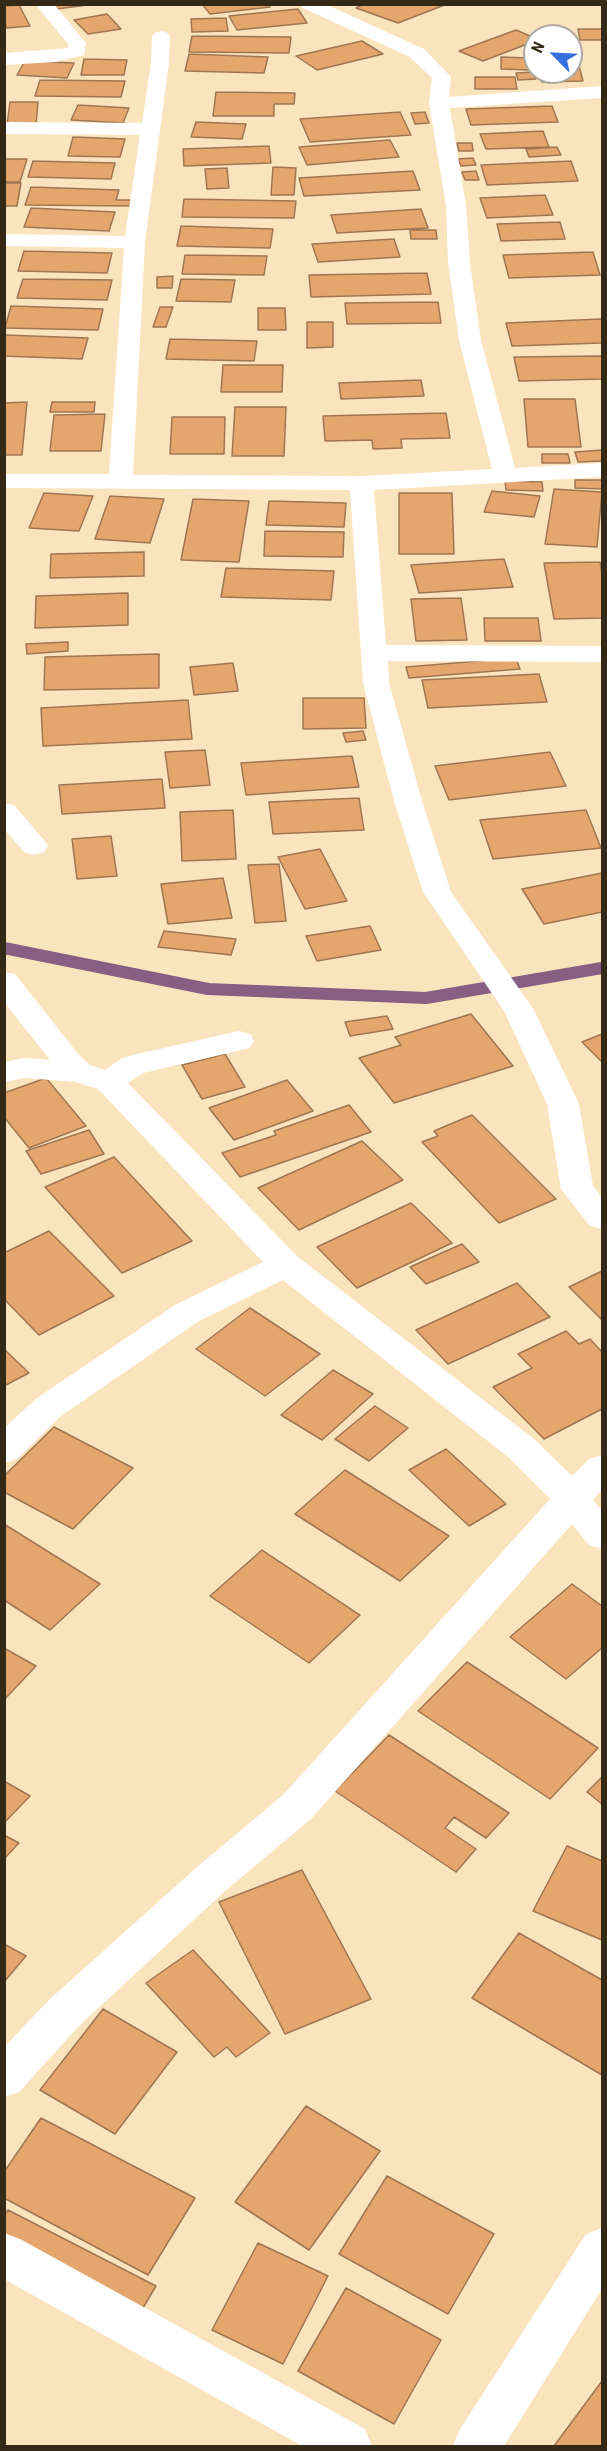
<!DOCTYPE html>
<style>
body{margin:0}
#map{position:relative;width:607px;height:2451px;overflow:hidden;background:#fae4bd;font-family:"Roboto Condensed",sans-serif}
canvas{display:block}
.frame{position:absolute;inset:0;border:6px solid #342916;pointer-events:none}
.north{position:absolute;left:523px;top:24px;width:60px;height:60px;box-sizing:border-box;background:#fff;border:2px solid #aea9a2;border-radius:50%;rotate:294deg;font-size:16px;font-weight:700;line-height:24px;text-align:center;color:#342916}
.north::after{content:'';display:block;margin:auto;width:21px;height:27px;background:#3670df;clip-path:polygon(50% 0,100% 100%,50% 72%,0 100%)}
</style>
<div id="map">
<canvas width="607" height="2451"></canvas>
<div class="frame"></div>
<div class="north">N</div>
</div>
<script>
const ctx = document.querySelector('canvas').getContext('2d');
ctx.lineJoin = 'round';
const poly = rows => new Path2D(rows.map(r => 'M' + r).join(''));
function strokePath(path, color, width, dash) { ctx.strokeStyle = color; ctx.lineWidth = width; ctx.lineCap = dash ? 'butt' : 'round'; ctx.setLineDash(dash || []); ctx.stroke(path); }
function paint(path, color) { ctx.fillStyle = color; ctx.fill(path, 'evenodd'); }
strokePath(poly([
 [4,948,208,989,426,998,602,968]
]), '#865f83', 12);
const building = poly([
 [54,4,95,4,57,9,54,4],
 [202,4,268,4,270,7,210,14,202,4],
 [364,4,447,4,398,23,356,8,364,4],
 [19,5,30,26,7,28,4,22,4,6,19,5],
 [298,9,307,23,237,30,229,16,298,9],
 [107,14,121,29,88,34,74,20,107,14],
 [226,18,228,31,192,32,191,19,226,18],
 [578,29,602,29,602,40,580,40,578,29],
 [516,30,535,38,535,41,483,61,459,51,516,30],
 [192,36,291,37,289,53,189,52,192,36],
 [362,41,383,54,317,70,296,56,362,41],
 [571,51,575,51,583,81,542,82,539,72,571,72,571,51],
 [189,54,268,57,264,73,185,71,189,54],
 [501,57,530,58,530,70,501,69,501,57],
 [84,59,127,60,124,75,81,75,84,59],
 [25,61,74,63,67,78,17,75,25,61],
 [534,72,536,79,518,80,516,73,534,72],
 [475,77,515,77,517,89,475,89,475,77],
 [40,80,125,81,121,97,35,96,40,80],
 [216,92,295,93,294,104,274,104,274,116,213,116,216,92],
 [10,102,38,102,36,125,7,125,10,102],
 [78,105,129,108,123,123,71,120,78,105],
 [552,106,558,122,471,125,466,109,552,106],
 [400,112,411,135,310,142,300,119,400,112],
 [425,112,429,123,415,124,411,113,425,112],
 [196,122,246,124,242,139,191,137,196,122],
 [543,131,549,147,486,149,480,134,543,131],
 [73,137,125,139,120,157,68,156,73,137],
 [390,140,399,157,307,165,299,147,390,140],
 [457,143,472,143,473,151,459,151,457,143],
 [269,146,271,163,184,166,183,149,269,146],
 [557,147,561,155,529,157,526,149,557,147],
 [473,158,476,165,461,166,458,159,473,158],
 [4,159,27,159,20,182,4,182,4,159],
 [33,161,115,163,111,179,28,177,33,161],
 [571,161,578,181,487,185,481,165,571,161],
 [273,167,296,168,294,195,271,195,273,167],
 [227,168,229,188,207,189,205,169,227,168],
 [413,171,420,190,304,196,299,178,413,171],
 [476,171,479,180,465,180,462,172,476,171],
 [4,183,21,183,17,206,4,206,4,183],
 [31,187,119,190,116,200,133,200,132,206,25,205,31,187],
 [545,195,553,215,487,218,480,198,545,195],
 [184,199,296,201,294,218,182,217,184,199],
 [31,208,115,212,109,231,24,227,31,208],
 [421,209,428,228,337,233,331,215,421,209],
 [560,222,565,239,501,241,497,224,560,222],
 [181,226,273,229,270,248,177,246,181,226],
 [410,230,436,230,437,239,411,239,410,230],
 [394,239,400,257,318,262,312,244,394,239],
 [24,251,112,253,107,273,18,271,24,251],
 [593,252,600,275,509,278,503,255,593,252],
 [185,255,267,256,264,275,182,274,185,255],
 [427,273,431,294,311,297,309,275,427,273],
 [173,276,172,288,157,288,157,277,173,276],
 [23,279,112,280,107,300,17,298,23,279],
 [181,279,235,280,231,302,176,301,181,279],
 [438,302,441,323,347,324,345,303,438,302],
 [11,306,103,309,98,330,5,328,11,306],
 [160,307,173,307,166,327,153,327,160,307],
 [258,308,285,308,286,330,258,330,258,308],
 [602,319,602,343,512,346,506,323,602,319],
 [307,322,333,322,333,347,307,348,307,322],
 [4,335,88,338,82,359,4,356,4,335],
 [170,339,257,341,254,361,166,359,170,339],
 [602,356,602,379,519,381,514,357,602,356],
 [223,365,283,365,282,392,221,392,223,365],
 [421,380,424,396,341,399,339,383,421,380],
 [524,399,575,399,581,447,528,447,524,399],
 [27,402,22,455,4,455,4,403,27,402],
 [52,402,95,402,94,412,50,412,52,402],
 [235,407,286,407,284,456,232,456,235,407],
 [446,413,450,438,401,439,402,448,373,449,372,440,325,441,323,416,446,413],
 [105,414,101,451,50,451,54,415,105,414],
 [172,417,225,417,224,454,170,454,172,417],
 [602,450,602,461,578,462,575,452,602,450],
 [542,454,568,454,570,463,542,463,542,454],
 [575,480,602,480,602,489,575,488,575,480],
 [505,481,542,482,543,491,506,490,505,481],
 [554,489,602,492,597,547,545,544,554,489],
 [492,491,540,496,534,517,484,512,492,491],
 [44,493,93,496,79,531,29,528,44,493],
 [399,493,452,493,454,554,399,554,399,493],
 [110,496,164,499,150,543,95,539,110,496],
 [193,499,249,501,239,562,181,560,193,499],
 [269,501,346,503,344,527,266,525,269,501],
 [265,531,344,532,343,557,264,556,265,531],
 [144,552,144,576,50,578,51,554,144,552],
 [504,559,513,587,419,593,411,565,504,559],
 [600,562,602,574,602,618,554,619,544,563,600,562],
 [226,568,334,571,331,600,221,597,226,568],
 [128,593,128,625,35,628,36,596,128,593],
 [461,598,467,640,416,641,411,599,461,598],
 [484,618,538,618,541,641,485,641,484,618],
 [68,642,68,651,27,654,26,644,68,642],
 [159,654,159,688,44,690,45,657,159,654],
 [516,658,520,669,409,678,406,667,516,658],
 [233,663,238,691,194,695,190,667,233,663],
 [539,674,547,702,428,708,422,680,539,674],
 [303,698,364,698,366,728,303,729,303,698],
 [188,700,192,739,43,746,41,708,188,700],
 [363,731,366,740,346,742,343,733,363,731],
 [205,750,210,785,170,788,165,752,205,750],
 [550,752,566,786,449,800,435,766,550,752],
 [352,756,359,787,246,795,241,763,352,756],
 [162,779,165,808,62,814,59,785,162,779],
 [359,798,364,830,273,834,269,802,359,798],
 [233,810,236,859,182,861,180,812,233,810],
 [586,810,601,848,493,859,480,820,586,810],
 [111,836,117,876,77,879,72,839,111,836],
 [320,849,347,901,305,909,278,857,320,849],
 [279,864,286,921,255,923,248,865,279,864],
 [602,873,602,912,544,924,522,889,602,873],
 [223,878,232,918,168,924,161,884,223,878],
 [370,926,381,950,317,961,306,936,370,926],
 [164,931,236,939,231,955,158,947,164,931],
 [471,1014,513,1066,394,1103,359,1058,401,1045,395,1037,471,1014],
 [387,1016,393,1029,350,1036,345,1022,387,1016],
 [602,1034,602,1062,582,1042,602,1034],
 [225,1054,245,1087,202,1099,182,1065,225,1054],
 [46,1078,86,1126,29,1148,4,1117,4,1093,46,1078],
 [287,1080,313,1111,234,1140,209,1108,287,1080],
 [349,1105,371,1132,240,1177,222,1153,276,1135,274,1131,349,1105],
 [472,1115,556,1199,499,1223,422,1142,438,1136,434,1131,472,1115],
 [89,1130,104,1154,41,1174,26,1151,89,1130],
 [362,1141,403,1180,299,1230,258,1188,362,1141],
 [114,1157,192,1241,122,1273,45,1187,114,1157],
 [411,1203,452,1243,357,1288,317,1247,411,1203],
 [49,1231,114,1296,39,1335,4,1299,4,1253,49,1231],
 [462,1244,479,1262,426,1284,410,1267,462,1244],
 [602,1271,602,1320,569,1287,602,1271],
 [517,1283,550,1317,448,1364,416,1330,517,1283],
 [250,1308,320,1354,265,1396,196,1349,250,1308],
 [566,1331,579,1344,590,1339,602,1352,602,1409,544,1439,493,1387,532,1368,518,1354,566,1331],
 [4,1349,29,1373,4,1386,4,1349],
 [333,1370,373,1394,322,1440,281,1415,333,1370],
 [375,1406,408,1428,369,1461,335,1439,375,1406],
 [54,1427,133,1468,73,1529,4,1492,4,1476,54,1427],
 [446,1449,506,1504,469,1526,409,1470,446,1449],
 [345,1470,449,1536,400,1581,295,1514,345,1470],
 [4,1524,100,1584,50,1630,4,1600,4,1524],
 [262,1550,360,1615,309,1663,210,1596,262,1550],
 [572,1584,602,1606,602,1648,566,1679,510,1637,572,1584],
 [4,1648,36,1666,4,1700,4,1648],
 [467,1662,598,1748,550,1799,418,1711,467,1662],
 [389,1735,509,1813,486,1838,454,1817,445,1828,476,1849,456,1872,335,1791,389,1735],
 [602,1777,602,1804,587,1792,602,1777],
 [4,1781,30,1796,4,1823,4,1781],
 [4,1835,19,1843,4,1859,4,1835],
 [567,1846,602,1861,602,1940,533,1911,567,1846],
 [302,1870,371,1999,285,2034,219,1902,302,1870],
 [519,1933,602,1980,602,2075,472,1998,519,1933],
 [4,1944,26,1956,4,1982,4,1944],
 [193,1950,270,2033,236,2057,227,2047,214,2057,146,1983,193,1950],
 [103,2009,177,2052,115,2134,40,2090,103,2009],
 [306,2106,380,2151,309,2250,235,2202,306,2106],
 [41,2118,195,2198,148,2275,4,2198,4,2172,41,2118],
 [387,2176,494,2234,448,2314,339,2254,387,2176],
 [8,2210,156,2286,140,2313,4,2243,4,2215,8,2210],
 [258,2243,328,2276,283,2364,212,2330,258,2243],
 [346,2288,441,2340,394,2424,298,2371,346,2288],
 [602,2381,602,2446,554,2446,602,2381]
]);
paint(building, '#e5a66e');
strokePath(building, '#9f7653', 1.5);
paint(poly([
 [35,4,54,4,86,43,84,55,56,62,4,65,4,53,68,48,68,44,35,4],
 [300,4,325,4,424,49,451,77,449,97,602,86,602,98,450,108,466,206,470,263,481,340,515,468,602,463,602,477,374,490,386,645,602,646,602,662,388,661,389,683,422,801,451,892,534,1010,579,1104,593,1186,602,1197,602,1229,590,1226,561,1189,547,1104,504,1011,423,892,394,801,363,683,350,490,4,488,4,474,109,474,124,248,4,246,4,234,125,236,140,135,4,134,4,122,142,123,151,63,152,37,154,33,161,31,168,33,170,37,169,63,145,242,133,475,362,476,492,469,459,340,448,263,446,206,429,103,432,78,410,57,303,8,300,4],
 [4,803,14,805,44,840,48,846,44,852,34,855,24,852,4,829,4,803],
 [4,972,15,974,79,1055,90,1065,105,1070,122,1058,133,1055,239,1031,250,1034,254,1041,250,1048,143,1073,128,1083,298,1257,534,1439,572,1476,589,1459,602,1455,602,1490,593,1500,602,1510,602,1549,589,1545,572,1524,311,1819,225,1891,81,2024,19,2092,4,2097,4,2047,51,1998,197,1867,283,1795,550,1499,508,1457,283,1280,199,1321,61,1416,17,1459,4,1463,4,1428,37,1398,175,1305,263,1262,98,1089,76,1082,25,1078,4,1082,4,1062,25,1058,50,1060,4,1002,4,972],
 [602,2228,602,2289,504,2446,453,2446,460,2429,586,2234,602,2228],
 [4,2233,20,2239,365,2429,372,2446,302,2446,4,2279,4,2233]
]), '#fff');
</script>
